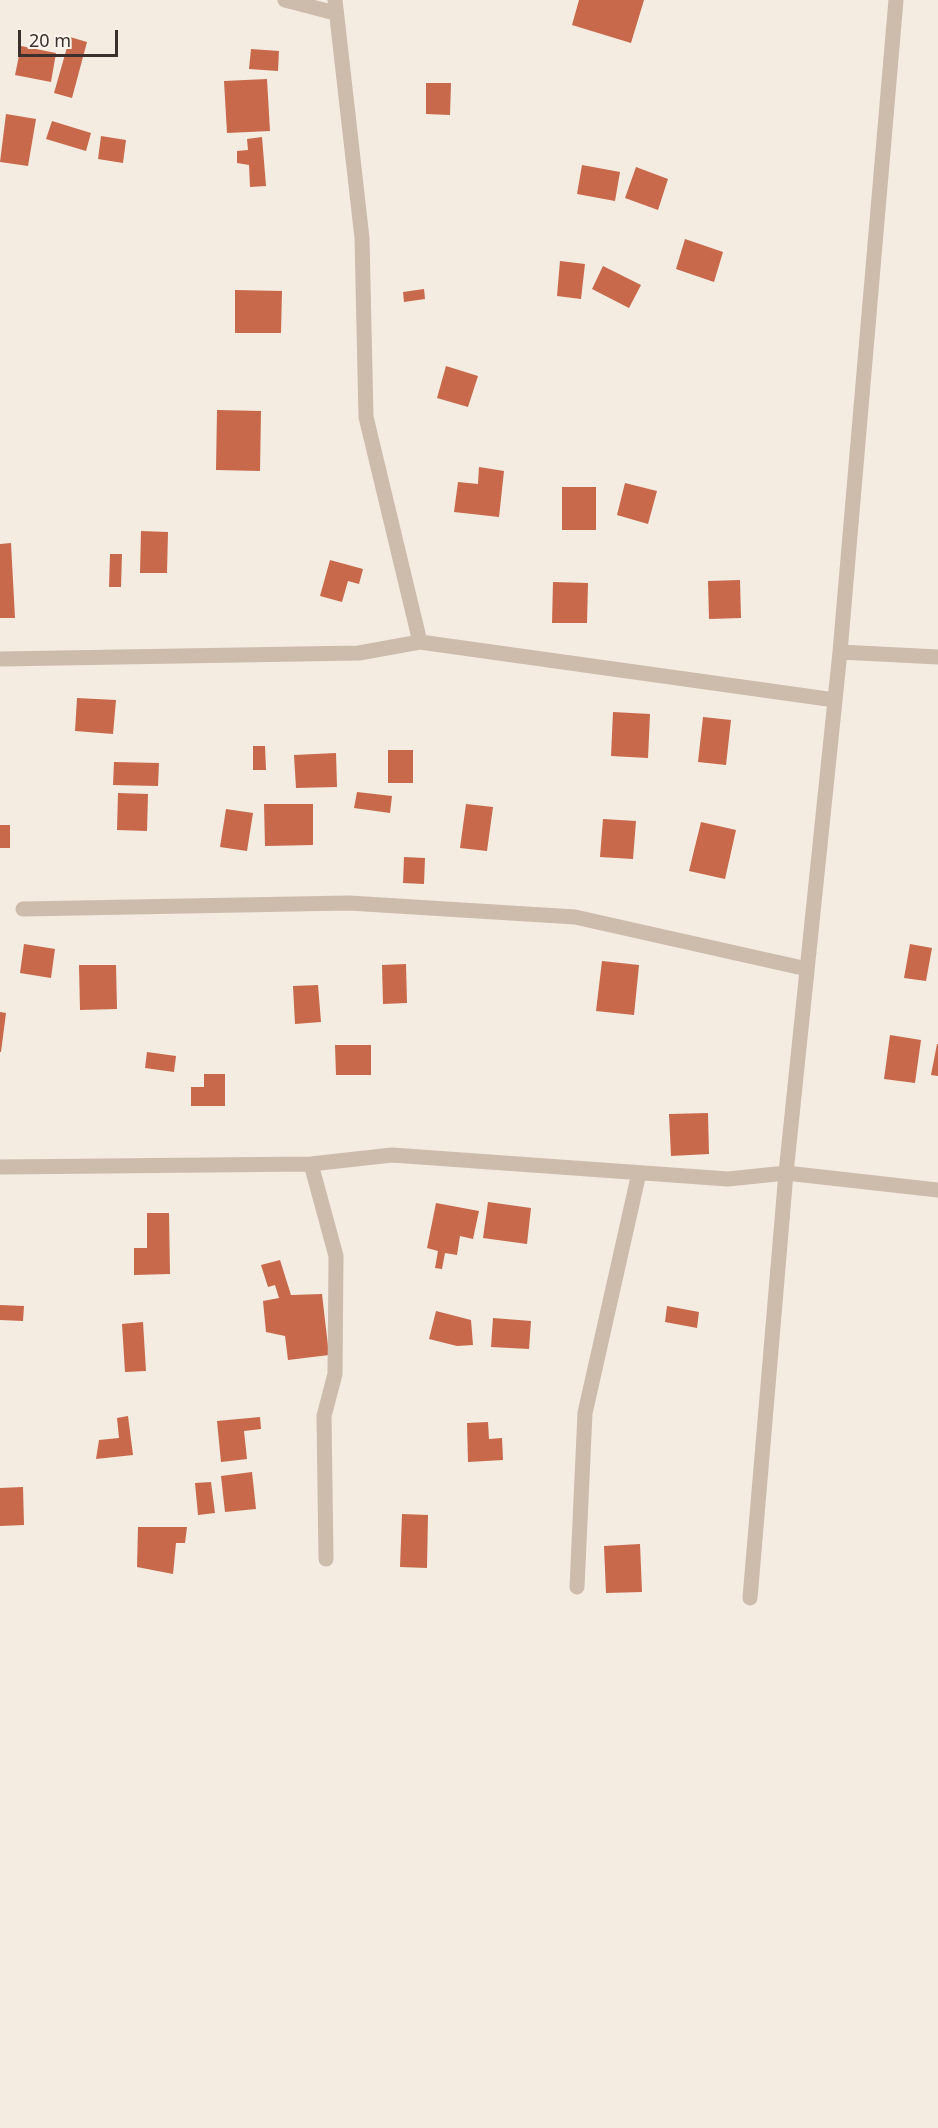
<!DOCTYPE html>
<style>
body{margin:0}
#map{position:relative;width:938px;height:2128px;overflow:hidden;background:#f4ebe1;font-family:"Noto Sans",sans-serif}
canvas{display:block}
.scale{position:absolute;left:18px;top:30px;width:100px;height:27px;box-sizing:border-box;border:3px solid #3b302b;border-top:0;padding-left:8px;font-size:18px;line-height:21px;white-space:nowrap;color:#3b302b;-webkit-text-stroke:4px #fbf5ee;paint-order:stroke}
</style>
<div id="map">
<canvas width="938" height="2128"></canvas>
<div class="scale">20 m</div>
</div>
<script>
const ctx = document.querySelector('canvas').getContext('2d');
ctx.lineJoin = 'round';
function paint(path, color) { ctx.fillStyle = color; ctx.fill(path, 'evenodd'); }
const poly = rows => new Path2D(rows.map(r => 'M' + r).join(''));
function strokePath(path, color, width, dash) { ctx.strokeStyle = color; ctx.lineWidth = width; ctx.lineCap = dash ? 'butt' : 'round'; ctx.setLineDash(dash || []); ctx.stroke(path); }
paint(poly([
 [579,0,644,0,631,43,572,25],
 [70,37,87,42,72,98,54,93],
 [21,46,56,53,51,82,15,75],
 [251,49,279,51,278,71,249,69],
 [267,79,270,131,227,133,224,81],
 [426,83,451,83,450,115,426,114],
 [6,114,36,119,28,166,0,162],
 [52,121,91,133,86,151,46,139],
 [101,136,126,140,123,163,98,159],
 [262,137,266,186,250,187,249,165,237,163,237,151,248,150,247,139],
 [582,165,620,172,615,201,577,194],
 [636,167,668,179,658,210,625,198],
 [685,239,723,252,714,282,676,269],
 [560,261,585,264,581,299,557,296],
 [603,266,641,285,629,308,592,289],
 [424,289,425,299,404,302,403,292],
 [235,290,282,291,281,333,235,333],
 [446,366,478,376,468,407,437,398],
 [217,410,261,411,260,471,216,470],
 [479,467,504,471,499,517,454,512,458,482,478,484],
 [625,483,657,491,648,524,617,515],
 [562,487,596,487,596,530,562,530],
 [141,531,168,532,167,573,140,573],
 [11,543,15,618,0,618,0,544],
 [110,554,122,554,121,587,109,587],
 [330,560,363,569,359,584,348,581,342,602,320,596],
 [740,580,741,618,709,619,708,581],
 [553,582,588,583,587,623,552,623],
 [77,698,116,700,113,734,75,731],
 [613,712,650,714,648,758,611,756],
 [703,717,731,720,726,765,698,762],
 [253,746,265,746,266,770,253,770],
 [388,750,413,750,413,783,388,783],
 [336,753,337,787,296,788,294,755],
 [114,762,159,763,158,786,113,785],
 [357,792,392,796,390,813,354,808],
 [118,793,148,794,147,831,117,830],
 [264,804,313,804,313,845,265,846],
 [466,804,493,807,487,851,460,848],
 [226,809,253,813,247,851,220,847],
 [603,819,636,821,633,859,600,857],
 [701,822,736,830,725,879,689,871],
 [0,825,10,825,10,848,0,848],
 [404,857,425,858,424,884,403,883],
 [24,944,55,949,51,978,20,973],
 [910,944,932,948,926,981,904,978],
 [602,961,639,965,634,1015,596,1011],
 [406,964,407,1003,383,1004,382,965],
 [79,965,116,965,117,1009,80,1010],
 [318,985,321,1022,295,1024,293,986],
 [0,1012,6,1013,1,1052,0,1052],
 [890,1035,921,1040,915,1083,884,1079],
 [937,1044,938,1044,938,1076,931,1075],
 [335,1045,371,1045,371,1075,336,1075],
 [147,1052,176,1056,174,1072,145,1068],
 [204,1074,225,1074,225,1106,191,1106,191,1087,204,1087],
 [708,1113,709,1154,671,1156,669,1114],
 [488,1202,531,1208,527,1244,483,1238],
 [436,1203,479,1211,473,1239,460,1236,457,1255,445,1253,442,1269,435,1268,438,1251,427,1248],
 [147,1213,169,1213,170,1274,134,1275,134,1248,147,1248],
 [280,1260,291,1295,322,1294,329,1355,288,1360,285,1336,266,1332,263,1301,279,1298,275,1285,268,1287,261,1265],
 [0,1305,24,1306,23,1321,0,1320],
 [667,1306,699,1312,697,1328,665,1322],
 [436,1311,471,1320,473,1345,457,1346,429,1339],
 [493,1318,531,1321,529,1349,491,1347],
 [143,1322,146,1371,125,1372,122,1324],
 [128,1416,133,1455,96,1459,99,1440,119,1438,117,1418],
 [260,1417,261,1429,244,1431,247,1459,221,1462,217,1421],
 [488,1422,489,1439,502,1438,503,1460,468,1462,467,1423],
 [252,1472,256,1509,225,1512,221,1476],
 [211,1482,215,1513,198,1515,195,1483],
 [23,1487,24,1525,0,1526,0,1488],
 [402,1514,428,1515,427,1568,400,1567],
 [138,1527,187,1527,185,1543,176,1543,173,1574,137,1567],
 [640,1544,642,1592,606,1593,604,1546]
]), '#c8694b');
strokePath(poly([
 [285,0,335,13],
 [335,0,362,238,366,417,420,642],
 [840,652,938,657],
 [0,659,359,653,420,642,835,700],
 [23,909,349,903,575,917,807,969],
 [311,1164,336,1256,335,1374,324,1416,326,1559],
 [0,1167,311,1164,392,1155,728,1179,786,1173,938,1190],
 [577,1587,585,1413,639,1173],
 [750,1598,786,1173,840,652,896,0]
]), '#cdbbac', 15);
</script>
